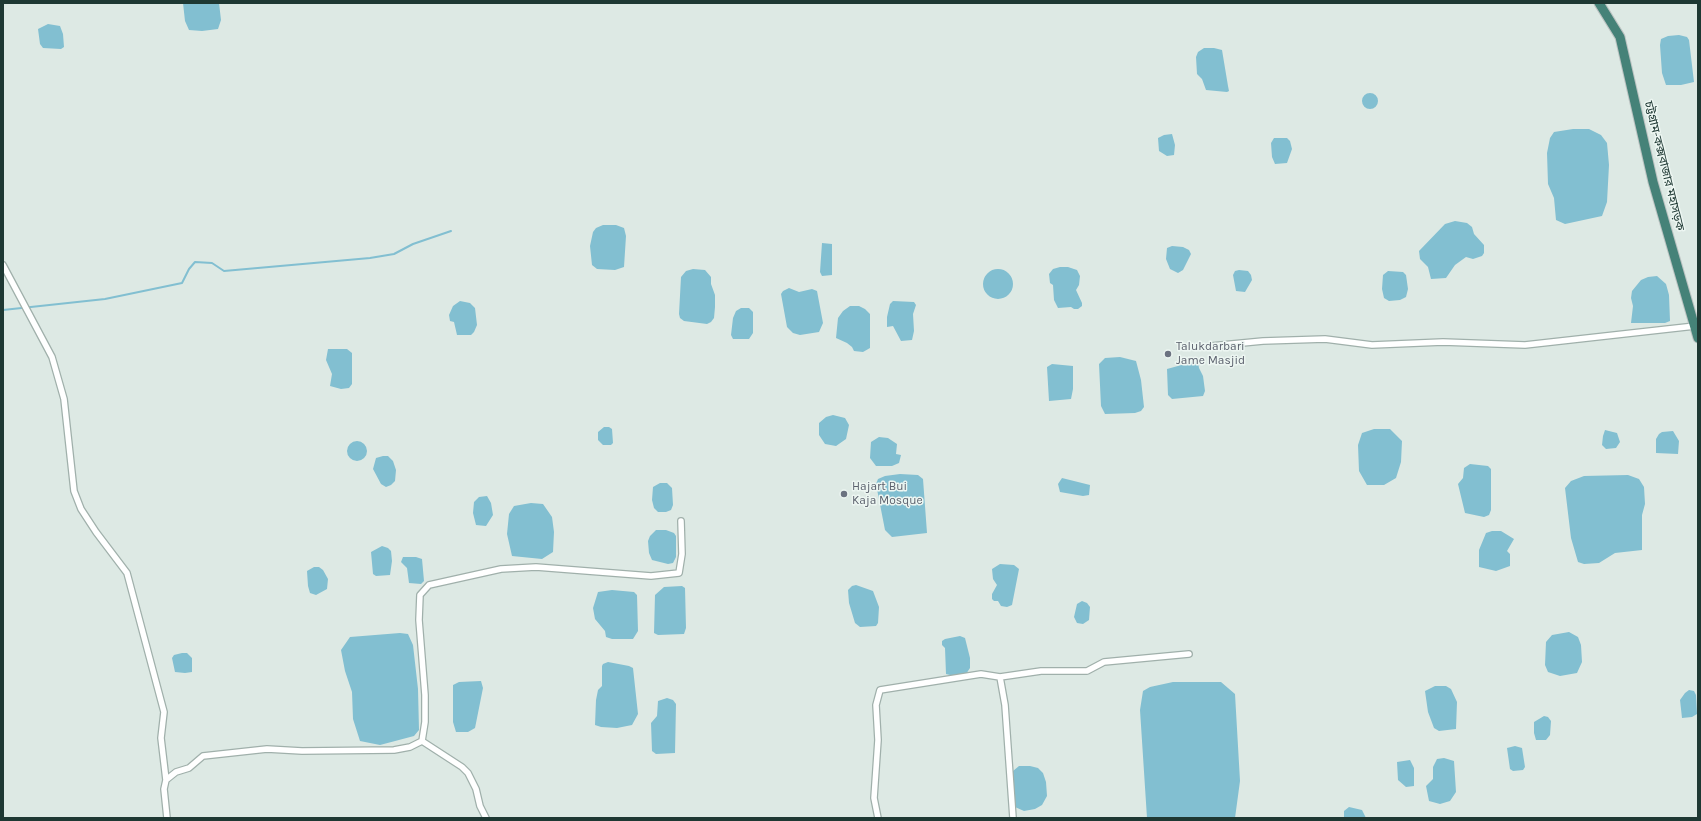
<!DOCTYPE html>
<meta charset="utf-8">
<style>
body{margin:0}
#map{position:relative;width:1701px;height:821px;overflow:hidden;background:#dde9e4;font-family:Karla,sans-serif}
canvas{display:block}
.frame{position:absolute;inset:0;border:4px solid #1e3833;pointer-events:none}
</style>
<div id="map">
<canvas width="1701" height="821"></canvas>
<div class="frame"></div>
</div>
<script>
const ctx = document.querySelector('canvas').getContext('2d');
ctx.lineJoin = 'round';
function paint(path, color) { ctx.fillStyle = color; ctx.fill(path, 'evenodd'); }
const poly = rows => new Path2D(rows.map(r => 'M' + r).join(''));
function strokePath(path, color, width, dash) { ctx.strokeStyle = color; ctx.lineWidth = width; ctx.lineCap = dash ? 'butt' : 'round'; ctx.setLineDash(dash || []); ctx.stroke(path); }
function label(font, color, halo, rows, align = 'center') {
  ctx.font = font + ' Karla,"Noto Sans Bengali",sans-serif'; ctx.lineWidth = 3; ctx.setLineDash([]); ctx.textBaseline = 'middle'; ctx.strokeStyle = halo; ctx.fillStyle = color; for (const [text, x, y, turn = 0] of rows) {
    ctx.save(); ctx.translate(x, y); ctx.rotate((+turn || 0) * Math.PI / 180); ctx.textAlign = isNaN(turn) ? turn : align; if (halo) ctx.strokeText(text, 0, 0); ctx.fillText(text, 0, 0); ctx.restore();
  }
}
paint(poly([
 [183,3,219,3,221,20,218,29,202,31,189,30,185,21],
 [48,24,60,26,63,34,64,47,61,49,43,48,40,44,38,29],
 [1679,35,1687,37,1689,40,1694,82,1681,85,1666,85,1662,73,1660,45,1661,39,1668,36],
 [1204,48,1214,48,1222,50,1228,86,1229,91,1227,92,1206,90,1202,79,1197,74,1196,57,1198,52],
 '1362 101a8 8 0 1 1 16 0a8 8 0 1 1-16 0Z',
 [1573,129,1589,129,1601,135,1607,143,1609,165,1607,202,1602,216,1565,224,1556,220,1554,198,1548,184,1547,153,1550,138,1554,132],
 [1164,135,1172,134,1175,145,1174,155,1167,156,1159,151,1158,138],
 [1274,138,1287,138,1290,141,1292,149,1287,163,1275,164,1272,157,1271,143],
 [1455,221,1467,223,1472,227,1474,234,1484,245,1484,253,1482,256,1473,259,1466,257,1455,265,1446,278,1431,279,1428,267,1420,259,1419,251,1445,224],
 [603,225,616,225,624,228,626,236,624,267,615,270,597,269,592,265,590,246,593,232,596,228],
 [822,243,832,244,832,275,822,276,820,272],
 [1172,246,1183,247,1189,250,1191,254,1183,270,1178,273,1170,269,1166,259,1167,248],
 [1060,267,1068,267,1077,270,1080,276,1079,285,1076,290,1082,303,1082,306,1078,309,1074,309,1071,307,1058,308,1054,300,1053,285,1050,283,1049,274,1053,269],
 '983 284a15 15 0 1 1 30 0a15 15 0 1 1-30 0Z',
 [693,269,705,270,711,277,711,284,715,295,715,307,714,318,711,322,707,324,684,321,680,318,679,314,681,277,686,271],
 [1239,270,1248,271,1251,275,1252,280,1245,292,1236,291,1233,275,1235,271],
 [1388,271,1403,272,1406,275,1408,289,1406,297,1400,300,1389,301,1384,298,1382,289,1383,275],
 [1657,276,1666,284,1669,295,1670,321,1665,323,1631,323,1633,306,1631,298,1632,291,1641,280,1648,277],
 [789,288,799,292,812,289,817,291,823,323,819,332,800,335,793,333,787,327,781,294,783,291],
 [460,301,470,303,475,308,477,325,474,332,471,335,457,335,454,322,450,321,449,315,453,306],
 [893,301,914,302,916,305,913,314,914,331,912,340,901,341,893,326,887,327,887,317,890,304],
 [850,306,859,306,865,309,870,314,870,348,863,352,854,351,852,347,847,343,836,338,838,318,843,311],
 [741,308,749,308,753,312,753,333,749,339,733,339,731,335,733,318,736,311],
 [328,349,347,349,352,353,352,384,349,388,341,389,330,386,332,374,326,360],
 [1120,357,1136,361,1141,380,1144,407,1141,411,1135,413,1105,414,1101,406,1099,364,1105,358],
 [1196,361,1198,362,1199,368,1203,376,1205,391,1203,396,1172,399,1168,395,1167,369],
 [1052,364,1073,366,1073,389,1071,399,1049,401,1047,367],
 [833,415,845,418,849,425,846,439,836,446,825,444,819,435,819,423,826,417],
 [604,427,609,427,612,429,613,443,611,445,603,445,598,440,598,432],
 [1374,429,1390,429,1402,441,1401,462,1396,478,1384,485,1367,485,1359,471,1358,445,1362,433],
 [1605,430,1617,433,1620,442,1616,448,1606,449,1602,445,1603,436],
 [1673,431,1679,441,1678,454,1656,453,1656,439,1659,434,1662,432],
 [879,437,888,438,897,444,896,454,901,455,899,463,892,466,876,466,870,458,871,442],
 '347 451a10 10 0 1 1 20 0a10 10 0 1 1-20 0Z',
 [383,456,388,456,393,461,396,470,395,481,391,485,386,487,381,484,373,469,376,458],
 [1470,464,1488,466,1491,469,1491,510,1489,515,1484,517,1465,513,1458,484,1463,478,1464,468],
 [900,474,918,475,923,479,927,533,892,537,885,530,876,484,878,479,885,476],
 [1628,475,1639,479,1644,487,1645,504,1642,515,1642,550,1615,553,1599,563,1584,564,1578,562,1571,538,1565,488,1571,481,1584,476],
 [1062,478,1090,485,1089,495,1083,496,1060,492,1058,484],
 [660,483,667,483,672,488,673,505,671,510,666,512,658,512,654,508,652,500,653,487],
 [487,496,491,503,493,515,486,526,476,525,473,513,474,502,479,497],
 [531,503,543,504,552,517,554,532,553,552,542,559,512,556,507,534,509,514,514,506],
 [656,530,666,530,674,533,676,536,676,557,673,563,668,564,652,560,649,553,648,541,650,536],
 [1492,531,1501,531,1514,539,1507,551,1510,554,1510,566,1496,571,1479,567,1479,550,1486,533],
 [382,546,388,548,391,551,392,561,390,575,376,576,373,574,371,552],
 [403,557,416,557,422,559,424,581,421,584,409,583,407,568,401,562],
 [1000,564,1014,565,1019,569,1012,605,1007,607,1001,606,998,601,994,601,992,599,992,594,997,585,993,579,992,569],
 [314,567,319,567,323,570,328,579,327,589,316,595,310,593,308,586,307,571],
 [856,585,873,591,879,607,878,623,876,626,860,627,855,623,849,603,848,590,852,586],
 [682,586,685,588,686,628,684,634,658,635,654,633,655,595,664,587],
 [612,590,634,592,637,595,638,631,633,639,612,639,606,637,605,631,595,619,593,608,598,592],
 [1082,601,1087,603,1090,607,1089,620,1083,624,1077,623,1074,617,1077,604],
 [1569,632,1578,637,1581,645,1582,662,1577,673,1560,676,1548,672,1545,665,1546,642,1552,635],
 [400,633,408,634,413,645,418,689,419,730,414,736,380,745,360,741,353,719,352,692,345,671,341,650,350,637],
 [960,636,965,638,970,658,970,668,966,674,954,676,946,674,945,648,942,645,942,641,945,639],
 [182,653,187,653,192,658,192,672,185,673,175,672,172,658,174,655],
 [608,662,629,666,633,668,638,714,632,725,617,728,601,727,595,725,596,700,598,690,602,686,602,666,603,664],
 [481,681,483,688,475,728,468,732,456,732,453,722,453,685,459,682],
 [1173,682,1221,682,1235,694,1240,781,1235,818,1147,818,1140,710,1143,691,1150,687],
 [1435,686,1446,686,1451,689,1457,702,1456,729,1439,731,1434,728,1428,712,1425,691],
 [1689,690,1694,691,1696,695,1697,714,1692,717,1682,718,1680,700,1685,693],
 [667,698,673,700,676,704,675,753,656,754,652,751,651,723,657,716,658,701],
 [1544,716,1548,717,1551,721,1550,735,1546,740,1536,740,1534,733,1534,722],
 [1515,746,1522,748,1525,767,1523,770,1513,771,1510,769,1507,748],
 [1444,758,1454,761,1456,792,1450,801,1440,804,1429,801,1426,786,1433,779,1433,767,1437,759],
 [1410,760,1414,768,1414,786,1406,787,1398,780,1397,762],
 [1019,766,1030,766,1038,768,1043,773,1046,782,1047,796,1042,805,1035,809,1024,811,1015,807,1013,771],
 [1349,807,1362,810,1366,818,1344,818,1344,811]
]), '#82bfd1');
strokePath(poly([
 [3,310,105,299,182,283,189,269,195,262,212,263,224,271,370,258,394,254,413,244,451,231]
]), '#82bfd1', 2);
const minor = poly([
 [3,265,52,357,64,399,74,491,81,509,96,532,127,573,164,712,161,738,166,780],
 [1211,346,1263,341,1325,339,1372,345,1443,342,1525,345,1695,326],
 [1000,677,1005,705,1013,818],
 [422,741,425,722,425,695,419,620,420,595,429,585,501,569,536,567,651,576,679,573,682,554,681,521],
 [167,818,164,789,166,780,176,772,189,768,203,756,267,749,302,751,394,750,410,747,422,741,462,767,468,773,476,789,480,806,486,818],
 [878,818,874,798,878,740,876,705,880,690,981,674,1000,677,1041,671,1087,671,1104,662,1189,654]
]);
const trunk = poly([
 [1599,3,1620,37,1653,182,1698,338]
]);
strokePath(minor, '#a0b0ab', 8);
strokePath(trunk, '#bcc3c2', 11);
strokePath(minor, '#fff', 5.5);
strokePath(trunk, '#458278', 9);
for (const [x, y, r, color] of [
 [1168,354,4,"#6b7280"],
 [844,494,4,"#6b7280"]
]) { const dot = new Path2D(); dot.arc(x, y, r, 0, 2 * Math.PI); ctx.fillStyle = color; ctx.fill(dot); strokePath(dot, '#edf6f2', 1.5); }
label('12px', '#1e3833', '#edf6f2', [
 ["চট্টগ্রাম-কক্সবাজার মহাসড়ক",1664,166,76]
]);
label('12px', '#5b616d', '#edf6f2', [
 ["Talukdarbari",1176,347],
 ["Jame Masjid",1176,361],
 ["Hajart Bui",852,487],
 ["Kaja Mosque",852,501]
], 'left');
</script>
